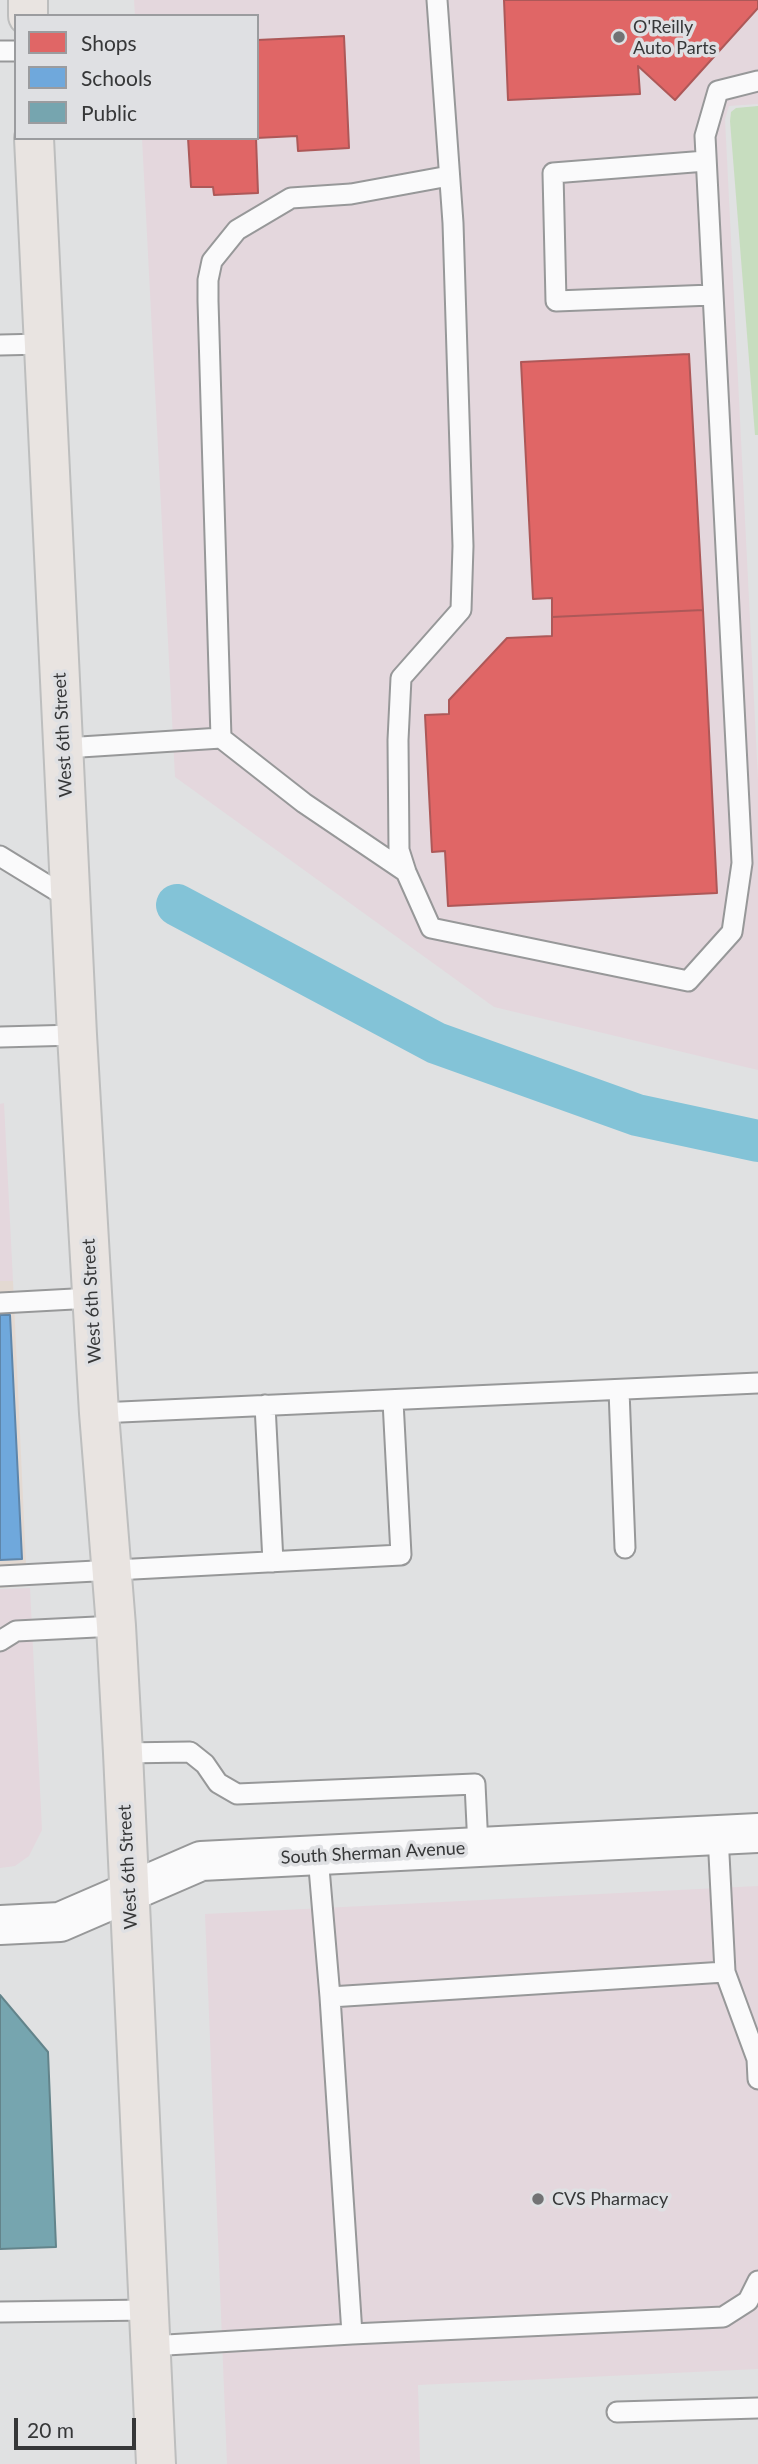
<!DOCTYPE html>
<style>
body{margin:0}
#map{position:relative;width:758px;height:2464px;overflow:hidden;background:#e0e1e2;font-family:Lato,sans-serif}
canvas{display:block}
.legend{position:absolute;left:14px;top:14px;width:245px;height:126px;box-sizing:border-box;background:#dfe0e3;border:2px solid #9b9c9f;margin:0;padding:9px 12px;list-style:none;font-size:21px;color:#363738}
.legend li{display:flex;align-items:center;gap:14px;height:35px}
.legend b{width:35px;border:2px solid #9b9c9f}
.scale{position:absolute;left:14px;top:2418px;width:122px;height:32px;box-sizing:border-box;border:4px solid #363738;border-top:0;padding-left:9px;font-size:21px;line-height:24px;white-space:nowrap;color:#363738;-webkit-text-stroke:5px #dfe0e3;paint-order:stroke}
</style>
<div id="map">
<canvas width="758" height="2464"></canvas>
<ul class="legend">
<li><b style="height:19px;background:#e06666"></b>Shops</li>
<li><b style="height:19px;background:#6fa8dc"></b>Schools</li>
<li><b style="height:19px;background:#76a5af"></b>Public</li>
</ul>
<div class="scale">20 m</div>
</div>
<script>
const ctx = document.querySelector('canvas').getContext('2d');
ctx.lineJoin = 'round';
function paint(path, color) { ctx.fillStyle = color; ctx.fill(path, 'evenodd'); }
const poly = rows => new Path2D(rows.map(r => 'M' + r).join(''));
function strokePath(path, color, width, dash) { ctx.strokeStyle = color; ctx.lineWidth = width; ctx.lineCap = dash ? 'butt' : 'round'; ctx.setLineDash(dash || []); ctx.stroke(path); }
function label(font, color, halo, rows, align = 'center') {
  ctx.font = font + ' Lato,sans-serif'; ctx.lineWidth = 7; ctx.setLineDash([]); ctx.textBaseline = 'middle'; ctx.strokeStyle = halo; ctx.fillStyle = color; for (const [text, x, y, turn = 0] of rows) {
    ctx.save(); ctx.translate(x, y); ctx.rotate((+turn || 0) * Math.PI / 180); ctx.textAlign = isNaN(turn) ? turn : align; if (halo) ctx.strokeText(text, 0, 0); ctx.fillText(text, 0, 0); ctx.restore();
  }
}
paint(poly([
 [134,0,758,0,758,104,729,106,725,119,758,780,758,1070,494,1007,175,777,142,138,257,138,257,16,135,16],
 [4,1103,13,1281,0,1281,0,1104],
 [30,1588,42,1830,29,1856,15,1866,0,1868,0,1589],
 [758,1886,758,2369,418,2385,420,2464,227,2464,205,1914]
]), '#e4d7dd');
paint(poly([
 [0,1281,13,1281,27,1586,0,1588]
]), '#e3d9d2');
paint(poly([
 [758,106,758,435,755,435,730,121,731,112,736,108]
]), '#c7ddbf');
const shops = poly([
 [504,0,758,0,758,8,675,100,638,66,640,94,508,100,504,0],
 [344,36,349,148,298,151,297,136,256,138,258,193,214,195,213,187,191,187,188,138,257,138,257,40,344,36],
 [689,354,703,610,552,617,552,598,533,599,521,362,689,354],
 [703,610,717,893,448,906,445,851,432,852,425,715,449,714,449,700,507,638,552,636,552,617,703,610]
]);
paint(shops, '#e06666');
strokePath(shops, '#ad5858', 2);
const schools = poly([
 [0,1315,10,1315,22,1559,0,1560,0,1315]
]);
paint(schools, '#6fa8dc');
strokePath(schools, '#5e86ab', 2);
const public = poly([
 [0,1995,48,2052,56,2247,0,2249,0,1995]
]);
paint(public, '#76a5af');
strokePath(public, '#63848b', 2);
strokePath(poly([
 [177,905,436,1043,637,1115,758,1141]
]), '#83c3d7', 42);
const service = poly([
 [437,0,453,223,463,546,461,610,401,678,398,740,399,850,406,872,431,928,688,981,732,932,742,863,705,136,718,91,758,81],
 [0,51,16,51],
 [706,161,553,173,556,301,712,295],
 [0,345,44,344],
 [221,738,208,301,208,280,212,261,237,230,291,198,351,194,449,176],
 [65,748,221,738,304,803,406,872],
 [0,856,70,899],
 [0,1037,77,1035],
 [0,1303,92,1298],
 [619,1390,625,1548],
 [265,1405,273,1562],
 [99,1413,758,1383],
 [0,1576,401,1555,393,1401],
 [0,1641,16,1631,116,1626],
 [123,1753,190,1752,205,1764,218,1783,237,1794,475,1784,478,1847],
 [718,1835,725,1972,757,2059,758,2079],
 [330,1997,725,1972],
 [0,2312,148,2310],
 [352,2334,723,2317,748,2301,758,2281],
 [150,2346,352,2334,330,1997,318,1856],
 [617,2412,758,2408]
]);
const minor = poly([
 [0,1925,60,1922,201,1861,758,1833]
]);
const primary = poly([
 [28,0,28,16],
 [34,138,77,1035,99,1413,116,1626,123,1753,156,2464]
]);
strokePath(service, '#979899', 23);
strokePath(minor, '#979899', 42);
strokePath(primary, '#bdbebe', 42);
strokePath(service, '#fafafb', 19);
strokePath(minor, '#fafafb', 38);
strokePath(primary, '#e9e4e1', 38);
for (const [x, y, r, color] of [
 [619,37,7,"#727274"],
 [538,2199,7,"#727274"]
]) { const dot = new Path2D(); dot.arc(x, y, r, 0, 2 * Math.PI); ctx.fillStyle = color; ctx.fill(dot); strokePath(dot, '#dfe0e3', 2.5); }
label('18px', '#363738', '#dfe0e3', [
 ["O'Reilly",633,27],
 ["Auto Parts",633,48],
 ["CVS Pharmacy",552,2199]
], 'left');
label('18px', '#363738', '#dfe0e3', [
 ["West 6th Street",63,735,-93],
 ["West 6th Street",92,1301,-93],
 ["South Sherman Avenue",373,1853,-3],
 ["West 6th Street",128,1867,-93]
]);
</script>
